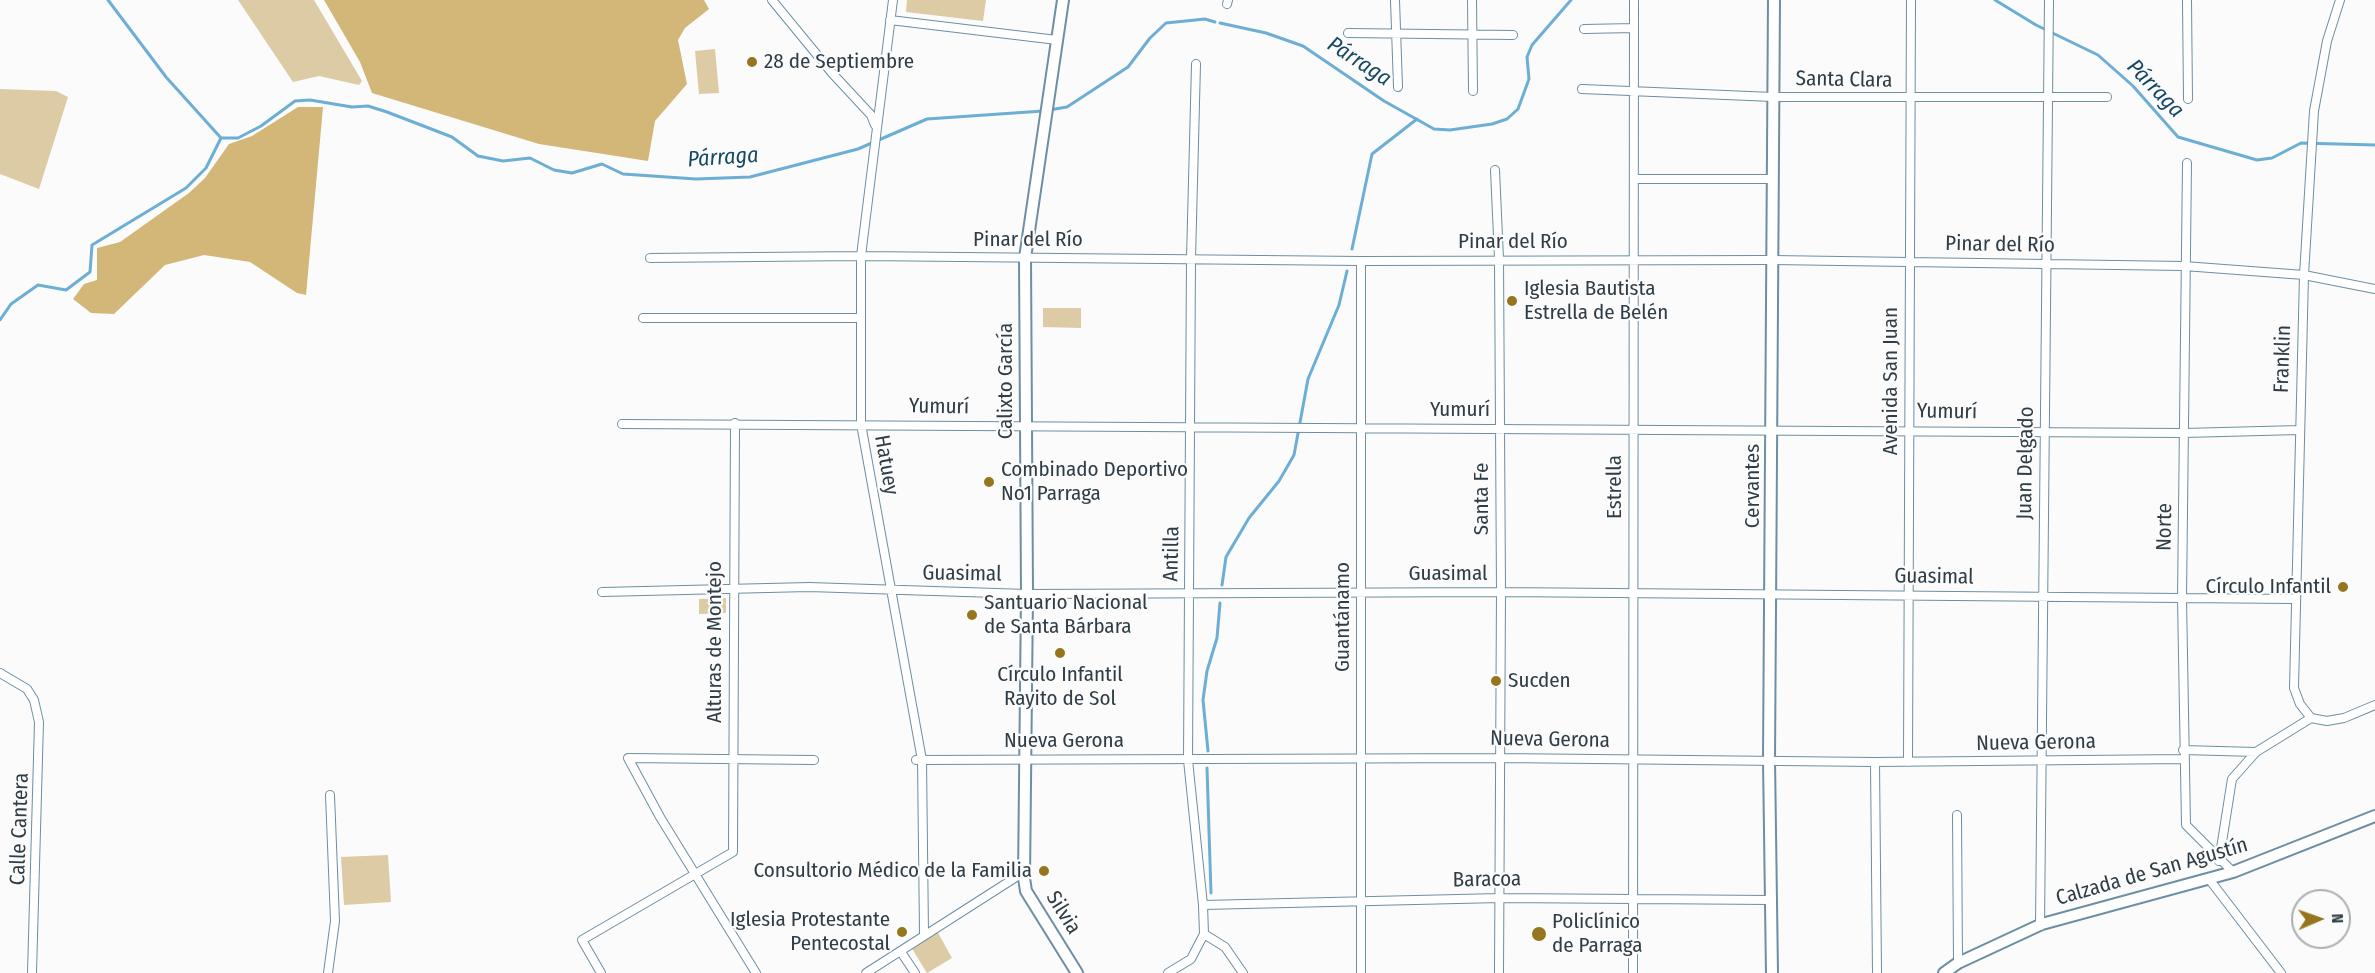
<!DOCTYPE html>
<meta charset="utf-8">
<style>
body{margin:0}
#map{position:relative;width:2375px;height:973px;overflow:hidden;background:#fbfbfb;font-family:"Fira Sans Condensed",sans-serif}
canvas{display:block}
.north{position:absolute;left:2291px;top:889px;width:60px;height:60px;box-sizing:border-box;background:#fbfbfb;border:2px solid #a9afb3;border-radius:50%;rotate:88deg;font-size:16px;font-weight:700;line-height:24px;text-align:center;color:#2f3d46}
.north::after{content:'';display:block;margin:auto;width:21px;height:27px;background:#96751d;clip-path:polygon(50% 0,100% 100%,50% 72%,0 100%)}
</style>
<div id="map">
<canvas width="2375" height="973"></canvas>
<div class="north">N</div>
</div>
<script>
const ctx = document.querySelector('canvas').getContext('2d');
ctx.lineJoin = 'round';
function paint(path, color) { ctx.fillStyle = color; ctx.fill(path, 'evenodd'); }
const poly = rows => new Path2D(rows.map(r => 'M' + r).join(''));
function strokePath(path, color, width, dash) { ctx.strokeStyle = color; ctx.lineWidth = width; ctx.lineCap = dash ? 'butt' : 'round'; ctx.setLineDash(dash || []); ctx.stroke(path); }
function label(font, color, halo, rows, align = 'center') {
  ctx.font = font + ' "Fira Sans Condensed",sans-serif'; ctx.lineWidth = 4.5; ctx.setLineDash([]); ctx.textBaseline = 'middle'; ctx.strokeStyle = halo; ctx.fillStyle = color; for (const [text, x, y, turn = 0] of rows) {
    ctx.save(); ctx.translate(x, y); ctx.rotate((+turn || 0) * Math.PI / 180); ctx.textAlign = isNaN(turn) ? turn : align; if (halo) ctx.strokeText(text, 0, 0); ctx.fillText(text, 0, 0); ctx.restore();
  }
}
paint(poly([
 [238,0,314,0,362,81,359,85,319,76,293,82],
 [907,0,986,0,983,21,906,12],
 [715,49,719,93,699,94,695,51],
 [0,89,56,91,68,97,39,189,0,174],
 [1043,308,1081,308,1081,328,1043,327],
 [726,598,726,613,699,614,699,599],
 [388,855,391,902,344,905,341,857],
 [937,931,952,958,927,973,911,947]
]), '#dccba5');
paint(poly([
 [324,0,704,0,709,9,685,28,678,40,687,84,655,121,648,161,539,144,372,93,360,62],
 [298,107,323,107,306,295,297,293,250,262,204,255,165,265,114,314,91,313,73,299,84,284,97,280,97,248,120,242,189,193,205,178,229,144,252,136]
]), '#d2b778');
strokePath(poly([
 [108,0,166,77,221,138],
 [1995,0,2036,25,2098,55,2133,86,2178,137,2257,160,2272,158,2301,143,2375,145],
 [1220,23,1266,33,1303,46,1384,101,1434,129,1450,130,1492,124,1507,119,1518,109,1529,79,1527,57,1532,45,1571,0],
 [1049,110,1067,107,1128,67,1150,38,1166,23,1205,19,1215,22],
 [221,138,238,138,261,126,295,101,310,100,352,107,368,106,387,112,452,137,478,156,503,161,530,158,554,170,572,173,602,164,623,174,696,179,750,177,858,149,927,119,1043,111],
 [1352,249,1372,154,1417,119],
 [0,320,11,304,38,285,66,290,90,272,92,245,186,188,206,168,221,138],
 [1222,585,1226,557,1249,518,1279,481,1294,455,1308,379,1339,305,1347,271],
 [1208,751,1203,700,1207,671,1217,638,1220,603],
 [1207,768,1211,893]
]), '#6daed5', 3);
const street = poly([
 [772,0,832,73,871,115,875,125],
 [893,0,861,256,861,424,922,760,924,934],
 [1395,0,1398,87],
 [1472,0,1473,91],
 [2187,0,2188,99],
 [1227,4,1228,0],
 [890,20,1057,40],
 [1584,29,1634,28],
 [1348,33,1513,35],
 [1582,89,1773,97,2107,97],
 [2187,163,2182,598,2186,825,2233,872],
 [1495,170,1499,259,1501,592,1499,973],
 [1634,179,1772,179],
 [650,258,861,256,1361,261,1772,260,2184,266,2304,275,2375,289],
 [1361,261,1361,973],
 [643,318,859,318],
 [622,424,2184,433,2299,430],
 [602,592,809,587,1027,594,1501,592,2294,599],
 [0,673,27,689,34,700,39,722,32,973],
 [2311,718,2300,704,2294,688,2304,275,2314,111,2327,41,2340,0],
 [2311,718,2327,721,2344,718,2375,705],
 [2183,750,2256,752],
 [916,760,1500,758,1875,762,2184,759],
 [1875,762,1877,973],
 [1908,762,1911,0],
 [1957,815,1958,963],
 [2219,861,2232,779,2256,752,2311,718],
 [2209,879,2281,973],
 [1203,905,1500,898,1772,900],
 [2040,926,2049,0],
 [1204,934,1225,947,1243,973],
 [901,952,915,973],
 [328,973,335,921,330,795],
 [601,973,582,940,733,852,735,423],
 [756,973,660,817,628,758,814,760],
 [866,973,1024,872],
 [1168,973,1191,959,1204,934,1203,905,1188,760,1191,259,1196,64],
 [1633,973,1634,0]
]);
const secondary = poly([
 [1063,0,1025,258,1027,594,1024,878,1026,891,1077,973],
 [1772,973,1769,760,1774,0],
 [1944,973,1958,963,2042,924,2233,872,2375,816]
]);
strokePath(street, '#6d8ea3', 10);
strokePath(secondary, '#6d8ea3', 14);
strokePath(street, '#fff', 8);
strokePath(secondary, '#fff', 10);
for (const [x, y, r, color] of [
 [752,62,6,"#96751d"],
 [1512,301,6,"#96751d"],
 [989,482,6,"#96751d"],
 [2343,587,6,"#96751d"],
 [972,615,6,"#96751d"],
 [1060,653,6,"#96751d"],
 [1496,681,6,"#96751d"],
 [1044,871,6,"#96751d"],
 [902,932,6,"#96751d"],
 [1539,934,8,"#96751d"]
]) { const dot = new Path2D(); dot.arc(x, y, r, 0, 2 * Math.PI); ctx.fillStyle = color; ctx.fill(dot); strokePath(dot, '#fbfbfb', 2); }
label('21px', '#2f3d46', '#fbfbfb', [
 ["28 de Septiembre",764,62],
 ["Iglesia Bautista",1524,289],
 ["Estrella de Belén",1524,313],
 ["Combinado Deportivo",1001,470],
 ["No1 Parraga",1001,494],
 ["Círculo Infantil",2331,587,"right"],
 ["Santuario Nacional",984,603],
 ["de Santa Bárbara",984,627],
 ["Círculo Infantil",1060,675,"center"],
 ["Rayito de Sol",1060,699,"center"],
 ["Sucden",1508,681],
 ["Consultorio Médico de la Familia",1032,871,"right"],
 ["Iglesia Protestante",890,920,"right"],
 ["Pentecostal",890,944,"right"],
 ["Policlínico",1552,922],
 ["de Parraga",1552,946]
], 'left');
label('21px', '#2f3d46', '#fbfbfb', [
 ["Santa Clara",1844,80,1],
 ["Pinar del Río",1028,240],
 ["Pinar del Río",1513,242],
 ["Pinar del Río",2000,245,1],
 ["Franklin",2283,359,-88],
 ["Calixto García",1006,381,-90],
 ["Avenida San Juan",1891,381,-90],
 ["Yumurí",939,407,1],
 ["Yumurí",1460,410],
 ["Yumurí",1947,412,1],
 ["Juan Delgado",2026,463,-89],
 ["Hatuey",886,465,80],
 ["Cervantes",1753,486,-90],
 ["Estrella",1615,487,-90],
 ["Santa Fe",1482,499,-90],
 ["Norte",2165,527,-89],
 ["Antilla",1172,554,-89],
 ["Guasimal",962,574,1],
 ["Guasimal",1448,574],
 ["Guasimal",1934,577,1],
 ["Guantánamo",1343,617,-90],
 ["Alturas de Montejo",715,642,-90],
 ["Nueva Gerona",1550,740,1],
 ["Nueva Gerona",1064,741],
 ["Nueva Gerona",2036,743,-1],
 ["Calle Cantera",20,829,-88],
 ["Calzada de San Agustín",2152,872,-16],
 ["Baracoa",1487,880,-1],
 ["Silvia",1063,913,58]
]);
label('italic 22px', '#154864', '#fbfbfb', [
 ["Párraga",1359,62,33],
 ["Párraga",2155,89,46],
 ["Párraga",723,158,-4]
]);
</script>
